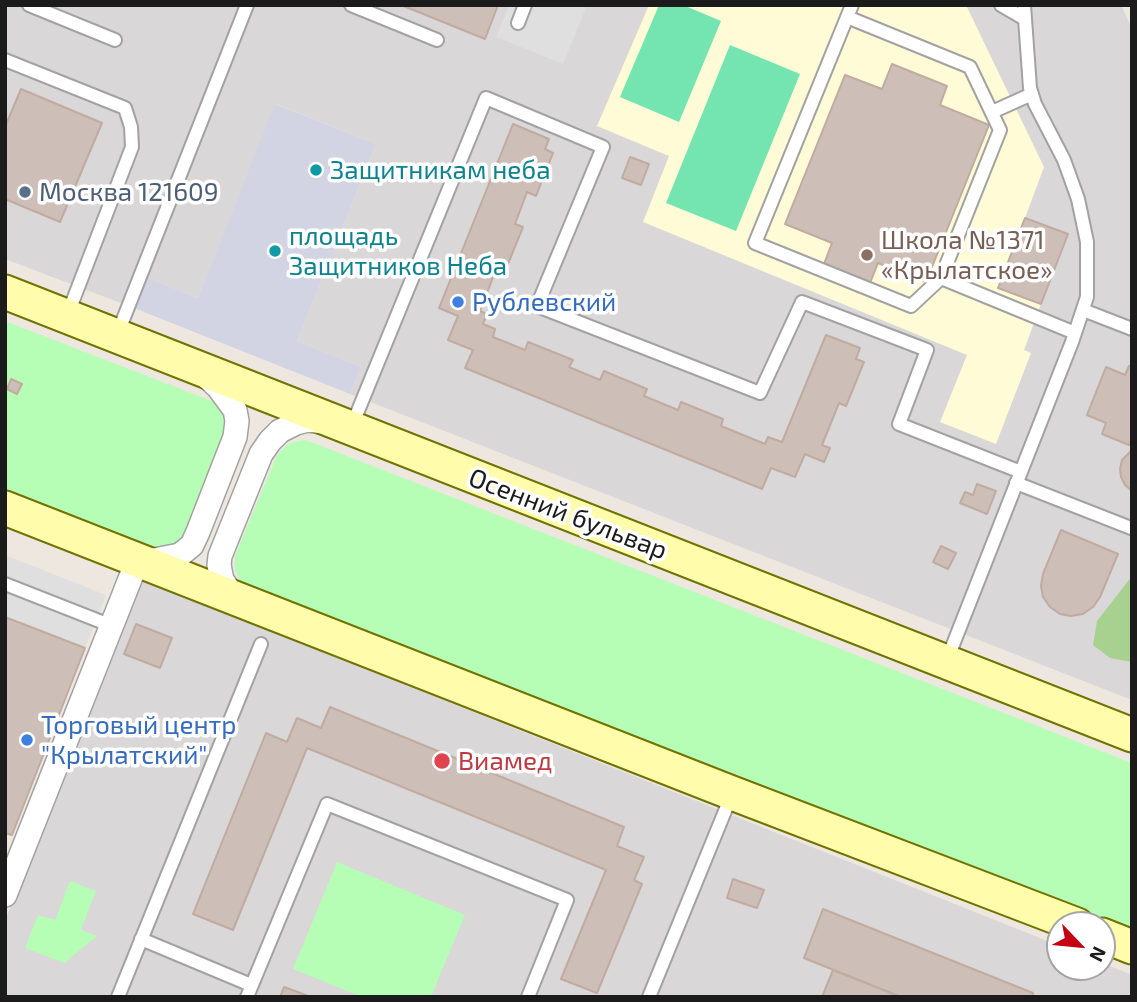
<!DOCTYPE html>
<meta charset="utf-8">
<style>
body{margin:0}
#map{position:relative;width:1137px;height:1002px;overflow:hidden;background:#ede7df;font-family:"Exo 2",sans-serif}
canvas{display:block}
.frame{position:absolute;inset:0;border:7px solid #1b1b1b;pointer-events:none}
.north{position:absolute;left:1046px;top:911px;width:70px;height:70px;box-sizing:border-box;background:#fff;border:2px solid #a4a4a4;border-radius:50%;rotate:116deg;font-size:19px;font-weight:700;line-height:28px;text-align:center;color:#1b1b1b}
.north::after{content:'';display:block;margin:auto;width:24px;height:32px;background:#c50011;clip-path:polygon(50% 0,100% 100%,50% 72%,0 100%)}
</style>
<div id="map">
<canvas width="1137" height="1002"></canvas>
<div class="frame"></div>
<div class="north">N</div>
</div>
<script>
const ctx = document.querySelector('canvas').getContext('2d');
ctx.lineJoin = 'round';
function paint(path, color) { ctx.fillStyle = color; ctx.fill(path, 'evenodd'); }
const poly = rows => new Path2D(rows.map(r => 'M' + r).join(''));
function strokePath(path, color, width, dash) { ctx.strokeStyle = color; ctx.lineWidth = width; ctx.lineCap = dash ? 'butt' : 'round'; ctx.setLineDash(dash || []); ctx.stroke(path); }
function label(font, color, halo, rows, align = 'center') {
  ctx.font = font + ' "Exo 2",sans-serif'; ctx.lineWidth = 7; ctx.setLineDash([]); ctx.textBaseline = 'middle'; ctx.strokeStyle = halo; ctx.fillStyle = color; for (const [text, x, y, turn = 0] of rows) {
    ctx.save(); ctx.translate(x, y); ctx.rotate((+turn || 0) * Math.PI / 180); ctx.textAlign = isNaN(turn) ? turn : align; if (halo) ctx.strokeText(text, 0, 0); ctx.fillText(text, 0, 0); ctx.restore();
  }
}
paint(poly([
 [5,5,1121,5,1132,29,1132,700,350,394,361,367,297,341,376,144,276,104,198,298,146,277,134,308,5,259],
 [145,581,1060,946,1060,967,1102,967,1102,963,1132,975,1132,997,5,997,5,921,136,586]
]), '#d9d7d7');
paint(poly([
 [649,5,966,5,1044,167,999,288,1041,304,1024,350,1031,353,996,444,940,422,967,355,643,222,669,156,597,126]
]), '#fffbd6');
paint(poly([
 [1132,576,1132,662,1110,658,1093,645,1097,621]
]), '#a8d18f');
paint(poly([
 [5,321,212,401,216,403,225,411,228,426,183,542,159,552,5,492],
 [306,440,1132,763,1132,929,708,769,245,587,240,582,235,570,235,556,277,455,287,445,293,442],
 [337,862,465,915,431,997,391,997,386,995,385,997,362,997,293,969],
 [70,881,96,891,81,930,97,936,64,963,25,948,38,915,55,920]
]), '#b6feb5');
paint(poly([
 [659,5,683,5,721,21,679,122,620,97],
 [730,45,800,74,736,231,666,203]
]), '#74e5b0');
paint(poly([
 [509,5,580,5,586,8,563,64,496,37],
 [5,555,106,595,85,648,5,617]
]), '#dfdfdf');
paint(poly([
 [275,104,376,144,297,341,361,367,350,394,134,308,146,277,198,298]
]), '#d3d4e3');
const building = poly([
 [401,5,498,5,485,39,401,5],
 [892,64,947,86,940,105,989,125,926,282,878,263,870,283,824,264,832,243,785,224,845,75,882,89,892,64],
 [21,89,102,123,60,222,5,199,5,127,21,89],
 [513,124,549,139,545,149,553,153,536,196,527,192,515,224,523,227,505,271,497,267,480,311,487,314,483,324,495,329,493,337,525,350,528,342,573,360,569,367,600,380,604,371,647,389,644,396,678,410,681,402,723,419,721,426,765,444,768,437,782,442,826,335,860,348,856,359,864,362,846,406,839,403,822,445,830,448,824,462,805,454,795,477,771,468,762,489,465,368,473,350,448,340,458,316,439,308,513,124],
 [630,157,649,164,641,185,622,178,630,157],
 [1025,218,1068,234,1041,304,998,288,1025,218],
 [1129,366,1132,367,1132,438,1129,445,1102,434,1106,423,1087,415,1106,367,1125,375,1129,366],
 [11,379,22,384,17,394,7,389,11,379],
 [1132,450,1132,491,1125,485,1121,477,1120,469,1122,460,1132,450],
 [977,484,996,491,987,514,960,503,965,492,973,495,977,484],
 [1061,530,1118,554,1100,597,1093,607,1083,614,1071,616,1060,614,1050,607,1043,597,1041,586,1043,574,1061,530],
 [941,546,956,553,948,569,933,562,941,546],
 [5,617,85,648,12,835,5,833,5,617],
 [136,624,172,638,160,668,124,654,136,624],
 [330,707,624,827,617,846,644,857,634,880,642,884,597,993,561,979,606,870,307,748,233,930,193,914,266,733,287,742,297,718,321,728,330,707],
 [733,879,764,890,757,908,727,898,733,879],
 [823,909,1033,993,1032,997,901,997,804,958,823,909],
 [833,970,901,997,822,997,833,970],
 [284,987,311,997,280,997,284,987]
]);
paint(building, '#cdbfb8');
strokePath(building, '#c0aba0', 2);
const lane = poly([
 [29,5,115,40],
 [351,5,437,40],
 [852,5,755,243,911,306,941,278,1075,333],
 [1001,5,1025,19],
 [847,17,970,67,1000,130,941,278],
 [518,23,525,5],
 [5,60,125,108,131,127,132,147,67,316],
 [992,112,1032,94],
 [1083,310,1132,329],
 [117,335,247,5],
 [351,428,486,98,603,147,537,306,760,393,802,302,927,350,899,424,1021,472],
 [1016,483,1131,528],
 [5,584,112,626],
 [947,660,1072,342,1087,297,1087,242,1078,199,1064,160,1035,104,1030,88,1024,5],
 [141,939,251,985],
 [118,997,261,644],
 [247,997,327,804,567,900,528,997],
 [649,997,732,794]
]);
const street = poly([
 [144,562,180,555,192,545,198,532,235,437,237,421,235,410,218,387,205,375],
 [238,597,231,593,222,580,219,565,220,556,261,454,270,441,280,431,296,423,308,420,324,422],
 [5,895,138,559]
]);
const secondary = poly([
 [5,292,1132,735],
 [5,508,732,793,1077,925],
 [1102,935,1132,947]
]);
strokePath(lane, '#a2a2a2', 16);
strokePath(street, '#a2a2a2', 26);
strokePath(secondary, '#707300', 37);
strokePath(lane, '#fff', 12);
strokePath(street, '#fff', 23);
strokePath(secondary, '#fffcab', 33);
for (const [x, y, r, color] of [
 [316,170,7,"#0f9aa8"],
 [25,192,7,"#5c6f8a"],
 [275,251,7,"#0f9aa8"],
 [867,255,7,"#8d6e63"],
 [458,302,7,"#3f7fe0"],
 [27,740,7,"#3f7fe0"],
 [442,761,9,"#e0444e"]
]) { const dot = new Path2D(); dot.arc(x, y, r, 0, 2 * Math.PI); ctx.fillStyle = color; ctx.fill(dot); strokePath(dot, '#fff', 2.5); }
label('26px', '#0d838f', '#fff', [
 ["Защитникам неба",330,170],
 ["площадь",289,236],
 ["Защитников Неба",289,266]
], 'left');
label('26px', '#4e5e75', '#fff', [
 ["Москва 121609",39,192]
], 'left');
label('26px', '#785e54', '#fff', [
 ["Школа №1371",881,240],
 ["«Крылатское»",881,270]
], 'left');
label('26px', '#366cbe', '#fff', [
 ["Рублевский",472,302],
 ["Торговый центр",41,725],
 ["\"Крылатский\"",41,755]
], 'left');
label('26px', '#1b1b1b', '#fff', [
 ["Осенний бульвар",568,514,21]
]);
label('26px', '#be3a42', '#fff', [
 ["Виамед",458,761]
], 'left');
</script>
